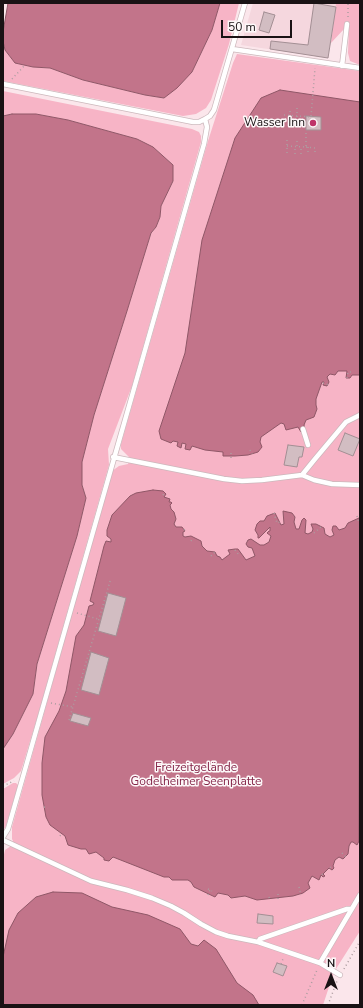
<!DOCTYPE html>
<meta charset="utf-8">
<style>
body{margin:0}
#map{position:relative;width:363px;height:1008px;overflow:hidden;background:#fbe6eb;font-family:"Nunito Sans",sans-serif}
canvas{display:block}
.frame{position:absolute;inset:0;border:4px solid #191214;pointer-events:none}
.north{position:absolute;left:311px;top:956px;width:40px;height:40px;-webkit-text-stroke:3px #fdf8f9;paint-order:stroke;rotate:0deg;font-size:11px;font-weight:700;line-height:16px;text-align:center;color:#191214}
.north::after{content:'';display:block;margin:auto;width:14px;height:18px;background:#191214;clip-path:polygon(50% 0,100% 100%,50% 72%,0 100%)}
.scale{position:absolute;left:221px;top:20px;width:71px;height:18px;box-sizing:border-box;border:2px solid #191214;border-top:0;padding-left:5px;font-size:12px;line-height:14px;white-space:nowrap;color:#191214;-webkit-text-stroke:3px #fdf8f9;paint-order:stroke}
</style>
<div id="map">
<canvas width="363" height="1008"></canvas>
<div class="frame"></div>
<div class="north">N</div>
<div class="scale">50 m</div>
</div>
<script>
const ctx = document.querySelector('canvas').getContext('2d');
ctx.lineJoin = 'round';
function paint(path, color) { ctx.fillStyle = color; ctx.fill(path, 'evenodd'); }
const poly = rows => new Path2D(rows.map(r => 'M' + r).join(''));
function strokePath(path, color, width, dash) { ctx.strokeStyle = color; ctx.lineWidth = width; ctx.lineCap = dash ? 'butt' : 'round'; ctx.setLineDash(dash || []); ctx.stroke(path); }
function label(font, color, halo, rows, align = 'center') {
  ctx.font = font + ' "Nunito Sans",sans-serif'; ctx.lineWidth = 3; ctx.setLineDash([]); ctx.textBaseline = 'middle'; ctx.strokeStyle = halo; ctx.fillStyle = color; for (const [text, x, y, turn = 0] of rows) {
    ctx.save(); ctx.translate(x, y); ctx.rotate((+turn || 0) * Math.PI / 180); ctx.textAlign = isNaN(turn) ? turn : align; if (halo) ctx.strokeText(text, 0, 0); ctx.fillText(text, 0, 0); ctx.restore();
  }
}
paint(poly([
 [253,3,336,3,328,58,241,45]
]), '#f5d7de');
paint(poly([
 [220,3,239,3,229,44,211,100,206,108,196,114,183,116,3,81,3,41,5,50,16,63,33,67,50,68,83,80,145,95,164,98,192,72,212,30],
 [336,3,360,3,360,65,350,61,348,53,349,24,345,24,344,29,331,43],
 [237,54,360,71,360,931,334,972,323,1005,3,1005,3,859,5,850,11,846,13,841,12,839,12,827,112,471,119,466,128,464,130,458,121,449,121,444,208,141,233,63],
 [3,91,192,129,199,132,201,136,201,142,132,386,108,449,109,465,38,715,21,771,14,778,3,784,3,749,13,734,33,694,37,664,77,536,86,498,82,485,82,462,94,415,127,311,151,233,156,227,160,217,161,206,173,181,173,165,153,147,137,139,68,120,36,114,12,114,3,116],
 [13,783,16,783,18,785,6,826,3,831,3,789]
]), '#f7b4c6');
const water = poly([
 [8,3,220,3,212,30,192,72,177,88,164,98,145,95,83,80,50,68,33,67,15,63,5,50,3,41,3,32,8,3],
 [280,90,360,102,360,375,352,375,350,378,346,378,347,371,338,371,335,375,330,374,327,377,329,382,327,386,323,385,324,382,322,382,316,399,316,405,317,409,314,417,306,420,304,425,305,431,301,432,298,427,286,430,284,424,281,423,261,437,260,442,262,447,258,452,248,455,235,456,223,456,223,452,205,450,192,446,190,450,185,449,186,444,182,443,181,448,177,446,178,442,173,441,171,443,161,439,159,431,185,353,202,240,235,138,261,98,280,90],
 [12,114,36,114,68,120,137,139,153,147,173,165,173,181,161,206,160,217,156,227,151,233,127,311,94,415,82,462,82,485,86,498,77,536,37,664,33,694,13,734,3,749,3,116,12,114],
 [153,490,163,491,166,494,164,497,170,499,169,502,171,502,172,503,170,505,171,509,174,512,176,519,174,524,176,527,182,527,185,531,183,532,183,536,185,537,191,536,201,541,202,546,207,551,215,552,217,556,220,557,222,560,230,554,228,550,235,549,238,549,246,560,255,556,252,548,248,547,246,544,248,540,251,539,260,545,264,545,269,542,271,536,267,533,269,531,270,531,270,527,259,538,258,538,258,535,255,530,257,524,260,521,264,521,267,516,275,513,281,525,284,524,283,511,292,513,295,517,294,522,296,529,299,529,302,520,304,518,306,520,305,533,308,534,312,532,313,529,311,524,316,524,324,528,325,534,330,537,334,535,332,530,333,526,336,526,339,530,345,528,348,523,359,518,360,522,359,841,357,845,353,842,351,842,349,846,348,854,343,859,339,857,335,860,333,866,334,868,332,870,329,868,323,874,325,876,323,877,321,875,319,880,312,876,308,883,310,888,303,893,293,896,257,900,245,896,231,898,228,895,218,893,215,897,194,887,191,882,188,880,172,880,169,877,164,877,113,857,109,861,104,860,104,858,96,852,89,854,86,849,81,849,68,845,65,836,50,825,46,817,42,795,42,763,45,737,59,711,66,691,76,636,84,625,89,606,93,605,94,603,90,601,104,546,106,541,111,542,111,539,107,536,107,530,112,515,130,496,136,493,153,490],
 [53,892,82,893,112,907,148,915,180,929,191,944,198,946,204,940,216,949,237,983,253,995,259,1005,3,1005,3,957,9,930,18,913,36,897,53,892]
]);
paint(water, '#c2748a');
strokePath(water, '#8f5767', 1);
const building = poly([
 [314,3,336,7,328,58,270,49,271,41,308,45,314,3],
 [264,12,275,15,269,33,259,30,264,12],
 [306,116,321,117,321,130,306,130,306,116],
 [345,433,360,439,353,456,338,450,345,433],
 [288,445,304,447,302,457,299,457,297,467,284,465,288,445],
 [108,593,126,598,116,636,98,631,108,593],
 [91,652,109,658,99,695,81,690,91,652],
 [73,713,91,718,88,726,70,721,73,713],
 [258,914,273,916,273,924,257,923,258,914],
 [277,963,287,966,283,976,273,972,277,963]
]);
paint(building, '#d2bdc2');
strokePath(building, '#a38f94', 1);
const lane = poly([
 [232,49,360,68],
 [342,66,347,24],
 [3,84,193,122,199,122,205,119],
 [303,429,308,445],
 [113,457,224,479,242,481,262,480,302,475,315,459,346,422,360,415],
 [302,475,314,480,332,484,360,485],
 [3,837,8,829,204,144,207,127,205,119,210,116,214,110,245,3],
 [3,840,91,881,127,890,152,898,171,906,184,913,201,924,216,932,228,936,258,942,320,963,360,895],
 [258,942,260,939,347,909,351,909],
 [320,963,340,975]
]);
strokePath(lane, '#ccb8bc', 6);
strokePath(poly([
 [348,17,348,3],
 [12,79,25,65],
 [284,115,311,117,315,68],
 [290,124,290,108],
 [297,125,297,108],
 [287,140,287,153],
 [297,141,297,147],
 [287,146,306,147,306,130],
 [306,147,315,148,315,154],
 [308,147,308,154],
 [295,154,295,147],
 [301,154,301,147],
 [347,378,348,372,351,372],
 [323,383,329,385],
 [250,450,252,454],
 [231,458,231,451],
 [163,495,165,492],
 [274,513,277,523,280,522],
 [357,516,359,523],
 [184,530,185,529],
 [314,533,322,526],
 [191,541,193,538],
 [235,550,239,555],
 [211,556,215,552],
 [77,613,98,619],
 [51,703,73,707],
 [69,720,111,578],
 [3,786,14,781],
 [44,807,48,808],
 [60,836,62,833],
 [342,853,346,857],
 [330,867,333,870],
 [322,874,324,877],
 [299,887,301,895],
 [208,889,212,891],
 [278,894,278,899],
 [208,895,210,890],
 [269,897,270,900],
 [281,964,283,959],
 [344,969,360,941],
 [302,1005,317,970],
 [328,1005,337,981]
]), '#ad9da1', 1.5, [1, 3]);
strokePath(lane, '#fff', 4.5);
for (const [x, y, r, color] of [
 [313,123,4,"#bf3369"]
]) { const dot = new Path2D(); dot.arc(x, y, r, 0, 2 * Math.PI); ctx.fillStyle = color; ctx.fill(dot); strokePath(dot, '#fdf8f9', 1.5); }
label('12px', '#191214', '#fdf8f9', [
 ["Wasser Inn",305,123]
], 'right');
label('12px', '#852649', '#fdf8f9', [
 ["Freizeitgelände",196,768],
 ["Godelheimer Seenplatte",196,782]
]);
</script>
